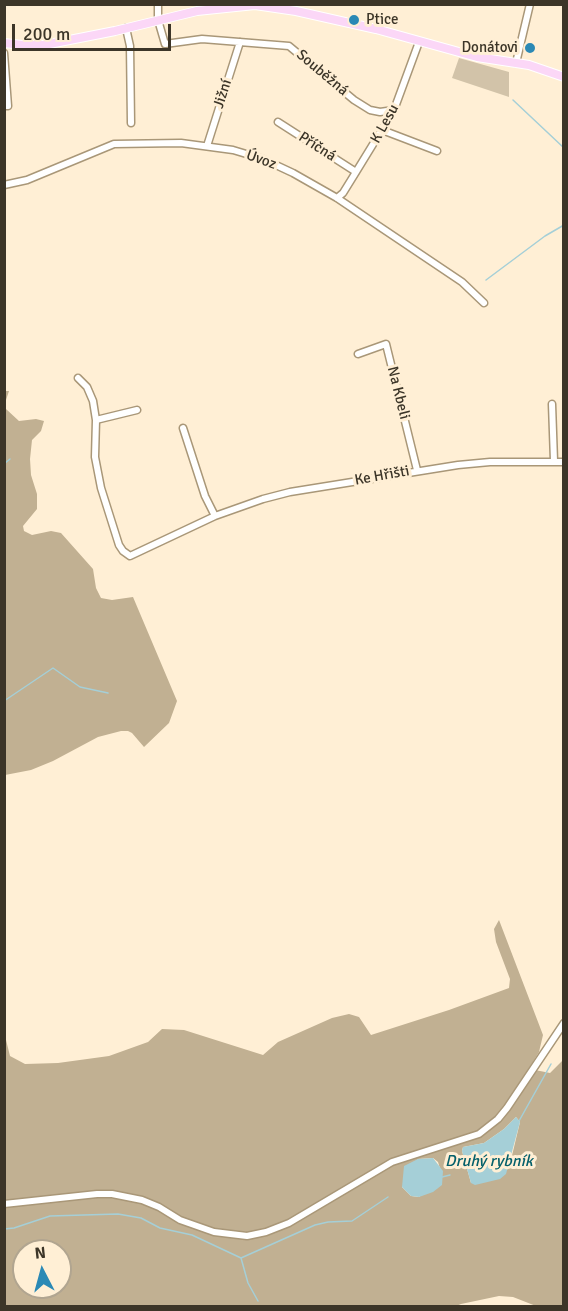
<!DOCTYPE html>
<meta charset="utf-8">
<style>
body{margin:0}
#map{position:relative;width:568px;height:1311px;overflow:hidden;background:#ffefd5;font-family:Signika,sans-serif}
canvas{display:block}
.frame{position:absolute;inset:0;border:6px solid #3c3528;pointer-events:none}
.north{position:absolute;left:12px;top:1239px;width:60px;height:60px;box-sizing:border-box;background:#ffefd5;border:2px solid #b1a590;border-radius:50%;rotate:354deg;font-size:16px;font-weight:700;line-height:24px;text-align:center;color:#3c3528}
.north::after{content:'';display:block;margin:auto;width:21px;height:27px;background:#2b89b5;clip-path:polygon(50% 0,100% 100%,50% 72%,0 100%)}
.scale{position:absolute;left:12px;top:24px;width:159px;height:27px;box-sizing:border-box;border:3px solid #3c3528;border-top:0;padding-left:8px;font-size:18px;line-height:21px;white-space:nowrap;color:#3c3528;-webkit-text-stroke:4px #ffefd5;paint-order:stroke}
</style>
<div id="map">
<canvas width="568" height="1311"></canvas>
<div class="frame"></div>
<div class="north">N</div>
<div class="scale">200 m</div>
</div>
<script>
const ctx = document.querySelector('canvas').getContext('2d');
ctx.lineJoin = 'round';
function paint(path, color) { ctx.fillStyle = color; ctx.fill(path, 'evenodd'); }
const poly = rows => new Path2D(rows.map(r => 'M' + r).join(''));
function strokePath(path, color, width, dash) { ctx.strokeStyle = color; ctx.lineWidth = width; ctx.lineCap = dash ? 'butt' : 'round'; ctx.setLineDash(dash || []); ctx.stroke(path); }
function label(font, color, halo, rows, align = 'center') {
  ctx.font = font + ' Signika,sans-serif'; ctx.lineWidth = 6; ctx.setLineDash([]); ctx.textBaseline = 'middle'; ctx.strokeStyle = halo; ctx.fillStyle = color; for (const [text, x, y, turn = 0] of rows) {
    ctx.save(); ctx.translate(x, y); ctx.rotate((+turn || 0) * Math.PI / 180); ctx.textAlign = isNaN(turn) ? turn : align; if (halo) ctx.strokeText(text, 0, 0); ctx.fillText(text, 0, 0); ctx.restore();
  }
}
paint(poly([
 [459,58,509,72,509,97,452,78]
]), '#d2c3a9');
paint(poly([
 [5,391,9,391,5,403,6,409,19,421,36,419,44,421,41,431,32,440,30,459,31,475,37,494,37,509,23,526,24,531,32,535,51,531,61,533,93,569,96,588,101,598,112,600,133,597,177,701,169,723,144,747,132,733,128,731,121,731,98,737,53,761,31,770,5,775],
 [499,920,543,1035,539,1052,505,1107,495,1117,477,1131,391,1159,287,1220,265,1229,247,1232,214,1229,181,1217,160,1204,143,1197,112,1191,97,1191,5,1201,4,1032,10,1056,25,1064,58,1063,109,1056,148,1042,162,1029,184,1030,263,1055,278,1042,332,1018,349,1014,359,1017,371,1035,449,1010,509,988,510,979,496,942,494,929],
 [563,1060,563,1306,536,1306,513,1297,499,1296,461,1304,456,1306,5,1306,4,1207,97,1197,111,1198,141,1203,157,1209,179,1222,213,1235,247,1239,266,1235,290,1226,393,1165,480,1137,500,1121,510,1110,535,1070,550,1073],
 [516,1117,520,1122,510,1164,471,1183,462,1151,463,1147,484,1143,504,1129],
 [433,1158,438,1162,442,1175,419,1197,411,1196,402,1187,418,1159],
 [24,1251,60,1251,60,1287,24,1287]
]), '#c1b092');
paint(poly([
 [516,1117,520,1122,506,1174,500,1179,475,1185,471,1183,462,1151,463,1147,484,1143,504,1129],
 [433,1158,443,1171,442,1185,433,1192,419,1197,411,1196,402,1187,404,1166,418,1159]
]), '#a5cfd7');
strokePath(poly([
 [513,100,564,148],
 [486,280,545,236,564,225],
 [4,464,10,459],
 [4,701,53,668,80,687,108,693],
 [519,1121,551,1064],
 [442,1177,450,1175],
 [4,1229,14,1228,50,1216,118,1214,141,1218,160,1228,192,1235,241,1258,315,1225,328,1222,352,1221,388,1197],
 [241,1258,248,1283,258,1301]
]), '#a5cfd7', 1.5);
const minor = poly([
 [158,4,158,20,165,44,202,39,289,46,354,100,370,110,380,112,394,110],
 [126,28,130,46,131,123],
 [4,53,8,106,4,106],
 [516,63,530,4],
 [278,122,356,172],
 [382,130,437,151],
 [207,146,240,42],
 [4,185,27,180,114,144,181,143,233,150,263,159,293,173,337,198,462,282,484,303],
 [337,198,343,193,356,172,394,110,419,42],
 [358,354,386,344,417,470],
 [78,378,87,387,93,401,96,420,95,457,101,488,119,545,123,551,130,556,215,516,263,499,290,492,458,465,490,462,564,462],
 [552,404,554,461],
 [96,420,137,410],
 [183,428,205,496,215,516],
 [4,1204,97,1194,112,1194,142,1200,159,1207,180,1220,214,1232,247,1236,266,1232,289,1223,392,1162,479,1134,498,1119,507,1108,564,1023]
]);
const major = poly([
 [4,43,23,45,44,45,115,31,197,11,255,5,296,11,376,29,477,57,529,65,564,77]
]);
strokePath(minor, '#a99778', 9);
strokePath(major, '#fff', 10);
strokePath(minor, '#fff', 6);
strokePath(major, '#fbd7f7', 8);
for (const [x, y, r, color] of [
 [354,20,6,"#2b89b5"],
 [530,48,6,"#2b89b5"]
]) { const dot = new Path2D(); dot.arc(x, y, r, 0, 2 * Math.PI); ctx.fillStyle = color; ctx.fill(dot); strokePath(dot, '#ffefd5', 2); }
label('15px', '#3c3528', '#ffefd5', [
 ["Ptice",366,20],
 ["Donátovi",518,48,"right"]
], 'left');
label('15px', '#3c3528', '#ffefd5', [
 ["Souběžná",322,73,40],
 ["Jižní",223,94,-72],
 ["K Lesu",385,124,-61],
 ["Příčná",317,147,33],
 ["Úvoz",261,160,20],
 ["Na Kbeli",398,393,76],
 ["Ke Hřišti",382,476,-10]
]);
label('italic 16px', '#05606b', '#ffefd5', [
 ["Druhý rybník",489,1162]
]);
</script>
